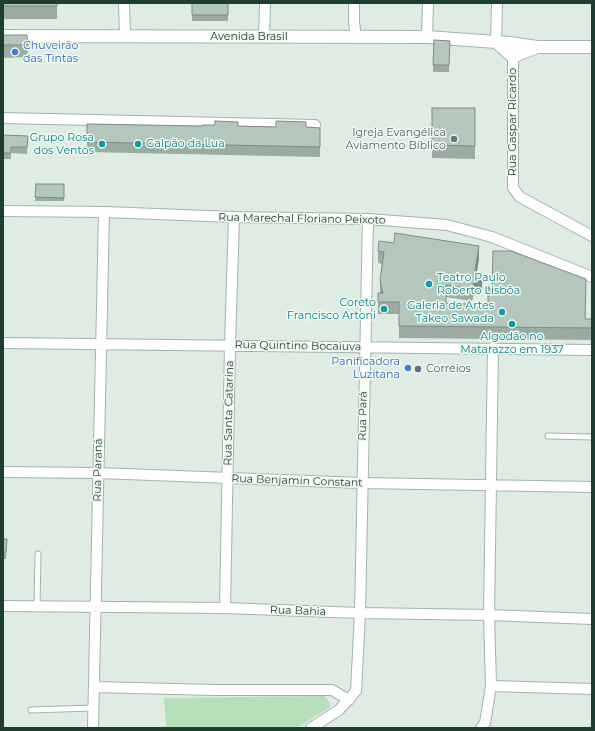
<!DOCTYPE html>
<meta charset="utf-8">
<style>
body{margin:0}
#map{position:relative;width:595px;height:731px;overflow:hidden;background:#dfece4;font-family:Montserrat,sans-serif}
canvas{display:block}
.frame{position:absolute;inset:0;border:4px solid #1f3d30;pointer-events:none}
</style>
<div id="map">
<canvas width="595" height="731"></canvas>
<div class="frame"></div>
</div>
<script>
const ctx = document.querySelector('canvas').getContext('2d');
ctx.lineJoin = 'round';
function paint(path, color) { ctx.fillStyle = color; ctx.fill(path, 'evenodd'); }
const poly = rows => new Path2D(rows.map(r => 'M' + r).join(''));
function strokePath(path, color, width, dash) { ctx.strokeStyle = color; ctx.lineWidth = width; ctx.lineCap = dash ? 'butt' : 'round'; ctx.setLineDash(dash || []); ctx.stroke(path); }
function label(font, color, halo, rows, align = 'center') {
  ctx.font = font + ' Montserrat,sans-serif'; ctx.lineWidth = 3; ctx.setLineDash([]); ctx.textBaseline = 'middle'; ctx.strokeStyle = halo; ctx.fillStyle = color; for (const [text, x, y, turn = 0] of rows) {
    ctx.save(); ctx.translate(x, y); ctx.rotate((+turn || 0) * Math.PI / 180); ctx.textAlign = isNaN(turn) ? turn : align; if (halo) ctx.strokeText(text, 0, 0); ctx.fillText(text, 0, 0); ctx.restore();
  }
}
paint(poly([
 [325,696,330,703,330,707,297,728,157,728,166,726,164,698]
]), '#b6dfba');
const service = poly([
 [548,436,592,437],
 [37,607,38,554],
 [31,710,93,708]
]);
const minor = poly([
 [124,3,125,36],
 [354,3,354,22,356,37],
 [264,37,265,3],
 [427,37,428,3],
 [496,42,497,3],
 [513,57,513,188,520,197,592,236],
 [3,118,315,125],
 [3,211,104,212,234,217,368,219,447,225,492,237,592,277],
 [3,343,592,350],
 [3,472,99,473,362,483,592,487],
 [3,606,225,608,360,613,489,615,592,619],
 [225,608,230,345,234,217],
 [491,686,592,689],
 [94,687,216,690,332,690,349,700],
 [93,728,104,212],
 [311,728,339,710,356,691,360,613,368,219],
 [481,728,485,723,491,686,489,615,493,348]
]);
const tertiary = poly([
 [3,36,427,37,510,43,537,47,592,47],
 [496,42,513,57,524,52,535,48]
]);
strokePath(service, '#a2b4aa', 7);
strokePath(minor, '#a2b4aa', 12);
strokePath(tertiary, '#a2b4aa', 14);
strokePath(service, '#fff', 5);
strokePath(minor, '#fff', 10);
strokePath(tertiary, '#fff', 12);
paint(poly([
 [3,3,57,3,57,19,3,19],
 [192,3,228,3,228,21,192,21],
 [3,35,27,35,28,57,3,58],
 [434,40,450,41,449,72,433,72],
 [432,108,475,108,475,159,432,158],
 [87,124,202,126,238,126,320,128,320,157,87,152],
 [3,135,28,136,27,154,11,153,11,159,3,159],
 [36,184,64,184,64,201,35,201],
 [378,251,479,258,477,272,482,291,473,296,472,301,446,297,446,303,488,305,492,292,585,319,592,319,592,340,399,338,399,314,378,314,378,293,380,293,380,280,382,264,378,263],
 [3,539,7,539,6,559,3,559]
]), '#9baba2');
paint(poly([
 [479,246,479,258,475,282,475,270],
 [482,279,482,291,473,296,472,301,473,284]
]), '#7e8b84');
const building = poly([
 [3,3,57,3,57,6,3,6,3,3],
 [192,3,228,3,228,15,192,15,192,3],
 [3,35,27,35,28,45,3,45,3,35],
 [434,40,450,41,449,65,433,65,434,40],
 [432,108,475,108,475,146,432,145,432,108],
 [215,121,238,122,238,126,276,127,276,121,306,122,306,127,320,128,320,147,87,142,87,124,202,126,202,125,215,125,215,121],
 [3,135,28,136,27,147,11,147,11,153,3,153,3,135],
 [36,184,64,184,64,198,35,197,36,184],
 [395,233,479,246,475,270,482,279,473,284,472,289,446,285,446,303,488,305,488,286,492,292,493,251,511,251,586,279,585,319,592,319,592,328,399,326,399,302,378,302,378,293,383,293,380,280,384,252,378,251,379,241,394,243,395,233],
 [3,539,7,539,6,552,3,552,3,539]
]);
paint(building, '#b4c7bc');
strokePath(building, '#7e8b84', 1);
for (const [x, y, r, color] of [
 [15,52,4,"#3f7fe0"],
 [454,139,4,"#6b7280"],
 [102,144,4,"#0f9aa8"],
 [138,144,4,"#0f9aa8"],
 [429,284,4,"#0f9aa8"],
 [384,309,4,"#0f9aa8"],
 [502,312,4,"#0f9aa8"],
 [512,324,4,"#0f9aa8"],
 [408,368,4,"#3f7fe0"],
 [418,369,4,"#5c6f8a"]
]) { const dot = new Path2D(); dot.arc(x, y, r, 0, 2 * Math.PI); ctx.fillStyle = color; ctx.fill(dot); strokePath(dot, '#f0f8f2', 1.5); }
label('11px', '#1f3d30', '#f0f8f2', [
 ["Avenida Brasil",249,37],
 ["Rua Gaspar Ricardo",513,122,-90],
 ["Rua Marechal Floriano Peixoto",302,219,1],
 ["Rua Quintino Bocaiuva",298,346,1],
 ["Rua Santa Catarina",229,413,-89],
 ["Rua Pará",363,416,-89],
 ["Rua Paraná",98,470,-89],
 ["Rua Benjamin Constant",297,481,2],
 ["Rua Bahia",298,611,2]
]);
label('11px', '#366cbe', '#f0f8f2', [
 ["Chuveirão",23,46],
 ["das Tintas",23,59],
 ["Panificadora",400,362,"right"],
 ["Luzitana",400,375,"right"]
], 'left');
label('11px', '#5b616d', '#f0f8f2', [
 ["Igreja Evangélica",446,133],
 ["Aviamento Bíblico",446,146]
], 'right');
label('11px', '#0d838f', '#f0f8f2', [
 ["Grupo Rosa",94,138],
 ["dos Ventos",94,151],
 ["Galpão da Lua",146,144,"left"],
 ["Teatro Paulo",437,278,"left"],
 ["Roberto Lisbôa",437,291,"left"],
 ["Coreto",376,303],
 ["Francisco Artoni",376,316],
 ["Galeria de Artes",494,306],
 ["Takeo Sawada",494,319],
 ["Algodão no",512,337,"center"],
 ["Matarazzo em 1937",512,350,"center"]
], 'right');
label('11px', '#4e5e75', '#f0f8f2', [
 ["Correios",426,369]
], 'left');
</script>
